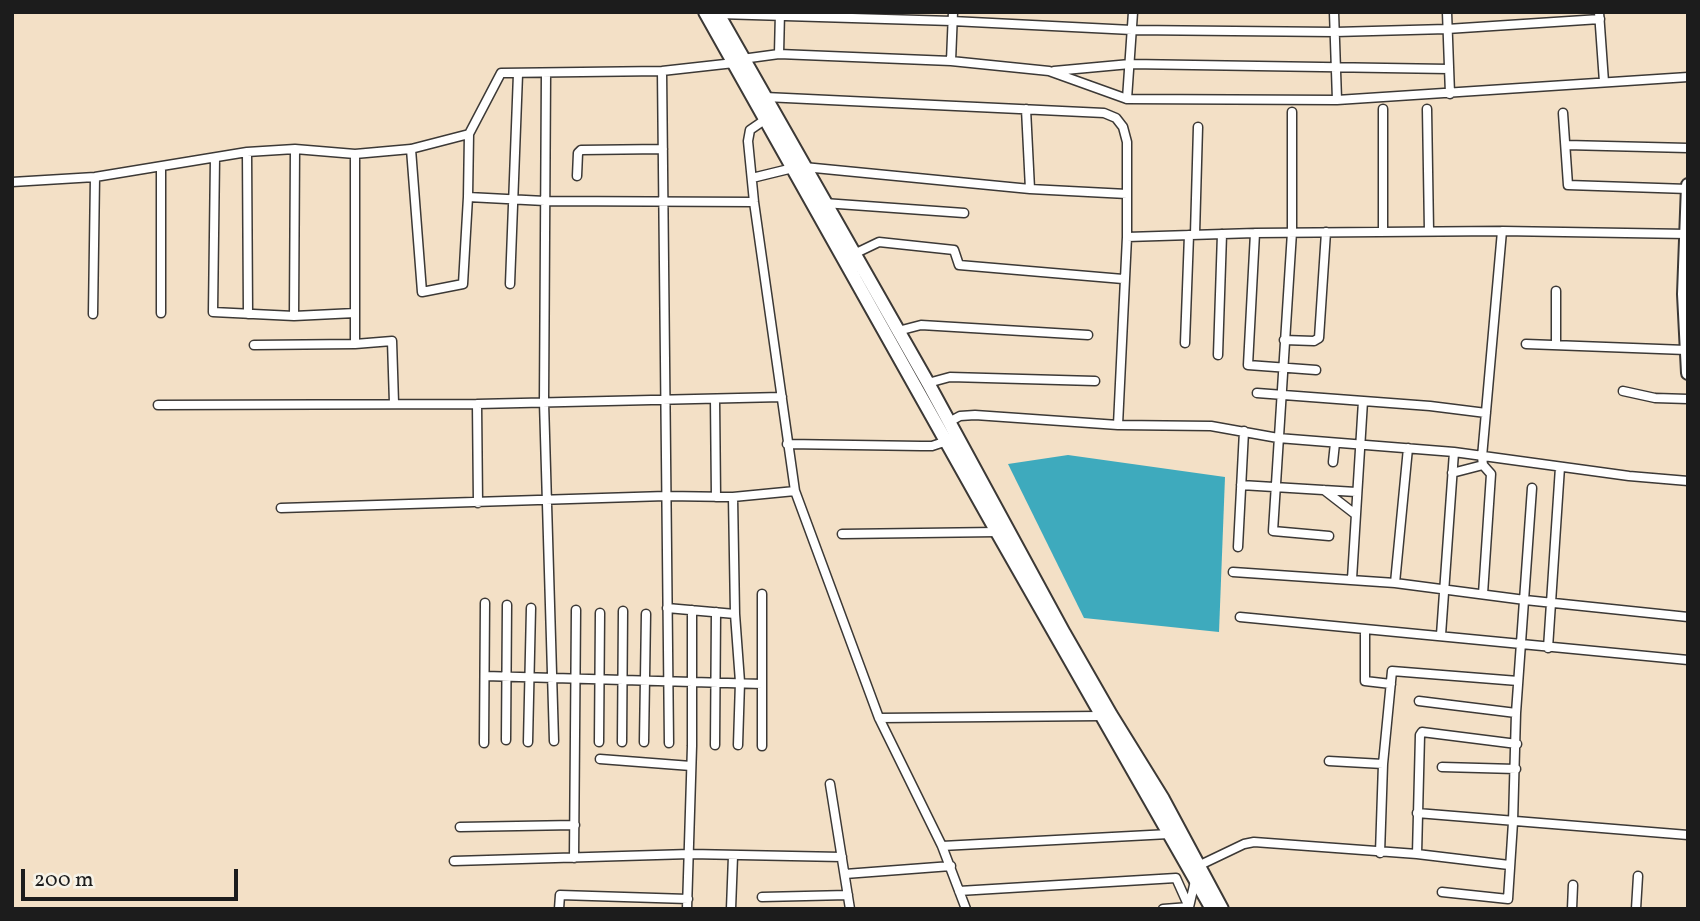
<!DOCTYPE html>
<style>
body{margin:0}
#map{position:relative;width:1700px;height:921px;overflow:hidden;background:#f3e0c6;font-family:Vollkorn,serif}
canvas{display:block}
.frame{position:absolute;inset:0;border:14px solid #1c1c1c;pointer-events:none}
.scale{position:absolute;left:21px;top:869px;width:217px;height:32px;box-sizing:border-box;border:4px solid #1c1c1c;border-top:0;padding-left:9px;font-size:21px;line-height:24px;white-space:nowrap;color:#1c1c1c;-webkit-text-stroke:5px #f7f3e8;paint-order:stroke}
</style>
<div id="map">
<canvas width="1700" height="921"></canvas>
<div class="frame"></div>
<div class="scale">200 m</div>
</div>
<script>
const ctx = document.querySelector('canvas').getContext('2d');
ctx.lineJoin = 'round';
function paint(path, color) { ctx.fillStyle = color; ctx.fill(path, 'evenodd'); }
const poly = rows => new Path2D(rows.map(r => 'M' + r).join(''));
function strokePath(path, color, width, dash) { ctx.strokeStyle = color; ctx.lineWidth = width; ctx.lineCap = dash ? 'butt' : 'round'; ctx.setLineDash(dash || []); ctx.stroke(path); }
paint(poly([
 [1068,455,1225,477,1219,632,1084,618,1008,464]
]), '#3eaabd');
const minor = poly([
 [1334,12,1337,100],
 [1447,12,1450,94],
 [1599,12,1604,82],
 [719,14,952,21,1132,30,1335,32,1447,29,1600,19],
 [779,54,780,12],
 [742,59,779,54,951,61,1049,71,1127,99,1337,100,1688,77],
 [951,61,953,12],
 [662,71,669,743],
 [1054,71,1130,64,1449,69],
 [546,73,544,402,554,741],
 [765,97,1104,113,1116,118,1123,127,1127,142,1127,237,1118,425],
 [1127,99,1133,12],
 [1026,109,1030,189],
 [1383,109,1383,232],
 [1427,109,1429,231],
 [1292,112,1292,232,1273,531,1329,536],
 [1563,113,1568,185,1688,189],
 [766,119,750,130,748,141,754,202,795,491,879,718,942,846,966,909],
 [1566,145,1688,148],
 [411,149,422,292,463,284,468,197,469,134],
 [247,152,248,314],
 [355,154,355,344],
 [215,158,213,312,294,316,355,313],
 [161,167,161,313],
 [804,167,1030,189,1127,194],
 [577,176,578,153,581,150,663,149],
 [752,178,793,168],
 [12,182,95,177,247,152,295,149,355,154,411,149,469,134,501,73,662,71,734,63],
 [468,197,545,201,754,202],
 [824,203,964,213],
 [1502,231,1688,234],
 [1255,233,1248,365,1316,370],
 [1195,234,1198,127],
 [1127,237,1255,233,1502,231,1482,457,1483,465,1491,474,1483,594],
 [854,254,879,242,954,250,959,265,1123,279],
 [510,284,518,74],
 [93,314,95,177],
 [294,316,295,149],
 [898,331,921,325,1088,335],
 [1284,340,1314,341,1319,338,1326,232],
 [1185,343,1189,235],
 [1526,344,1686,350],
 [254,345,355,344,392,341,394,403],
 [1556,345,1556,291],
 [1218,355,1222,234],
 [928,383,950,377,1095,381],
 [1623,391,1655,398,1688,399],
 [1257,393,1430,406,1486,413],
 [715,399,716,497],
 [477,404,478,503],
 [158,405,477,404,782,397],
 [949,422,960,416,975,415,1118,425,1211,426,1278,438,1454,452,1629,476,1688,481],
 [787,444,921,446,932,446,947,441],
 [1333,462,1335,443],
 [1452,473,1483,465],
 [1241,485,1356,492],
 [1324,490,1355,514],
 [733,497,735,614,740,682,738,745],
 [281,508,666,496,733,497,795,491],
 [842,534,997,532],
 [1238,547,1244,431],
 [1233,572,1395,583,1525,600,1688,617],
 [1352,579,1363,401],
 [1395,583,1408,448],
 [667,608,735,614],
 [1240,617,1688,660],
 [1365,630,1365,681,1391,684],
 [1441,635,1454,452],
 [1548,648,1560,467],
 [485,676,762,684],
 [1419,701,1516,713],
 [879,718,1101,716],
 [506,740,507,605],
 [528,742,531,608],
 [599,742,600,613],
 [622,742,623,611],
 [644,742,646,614],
 [484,743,485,603],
 [715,745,716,612],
 [762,746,762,594],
 [600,759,691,766],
 [1329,761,1383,764],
 [1442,767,1516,769],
 [830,784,850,909],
 [1417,813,1688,835],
 [460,827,575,825],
 [942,846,1169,834],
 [1380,853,1383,764,1392,671,1518,681],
 [1417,854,1420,735,1422,732,1517,744],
 [574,858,576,610],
 [454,861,690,854,842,857],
 [1198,866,1244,844,1254,842,1417,854,1509,865],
 [845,874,951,866],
 [959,891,1176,878,1189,907],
 [1442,892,1508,899,1513,822,1516,713,1532,488],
 [762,897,848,895],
 [559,909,560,895,688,899],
 [687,909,692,746,692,610],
 [731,909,733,856],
 [1163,909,1189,907,1195,881],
 [1572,909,1573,885],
 [1636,909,1638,876]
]);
const trunk = poly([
 [705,12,997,532,1212,909],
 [717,12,928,383,1064,633,1111,715,1163,799,1222,909],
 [1688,185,1684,294,1688,373]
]);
strokePath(minor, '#3c3936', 11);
strokePath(trunk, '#3c3936', 16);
strokePath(minor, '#fff', 8);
strokePath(trunk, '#fff', 12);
</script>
